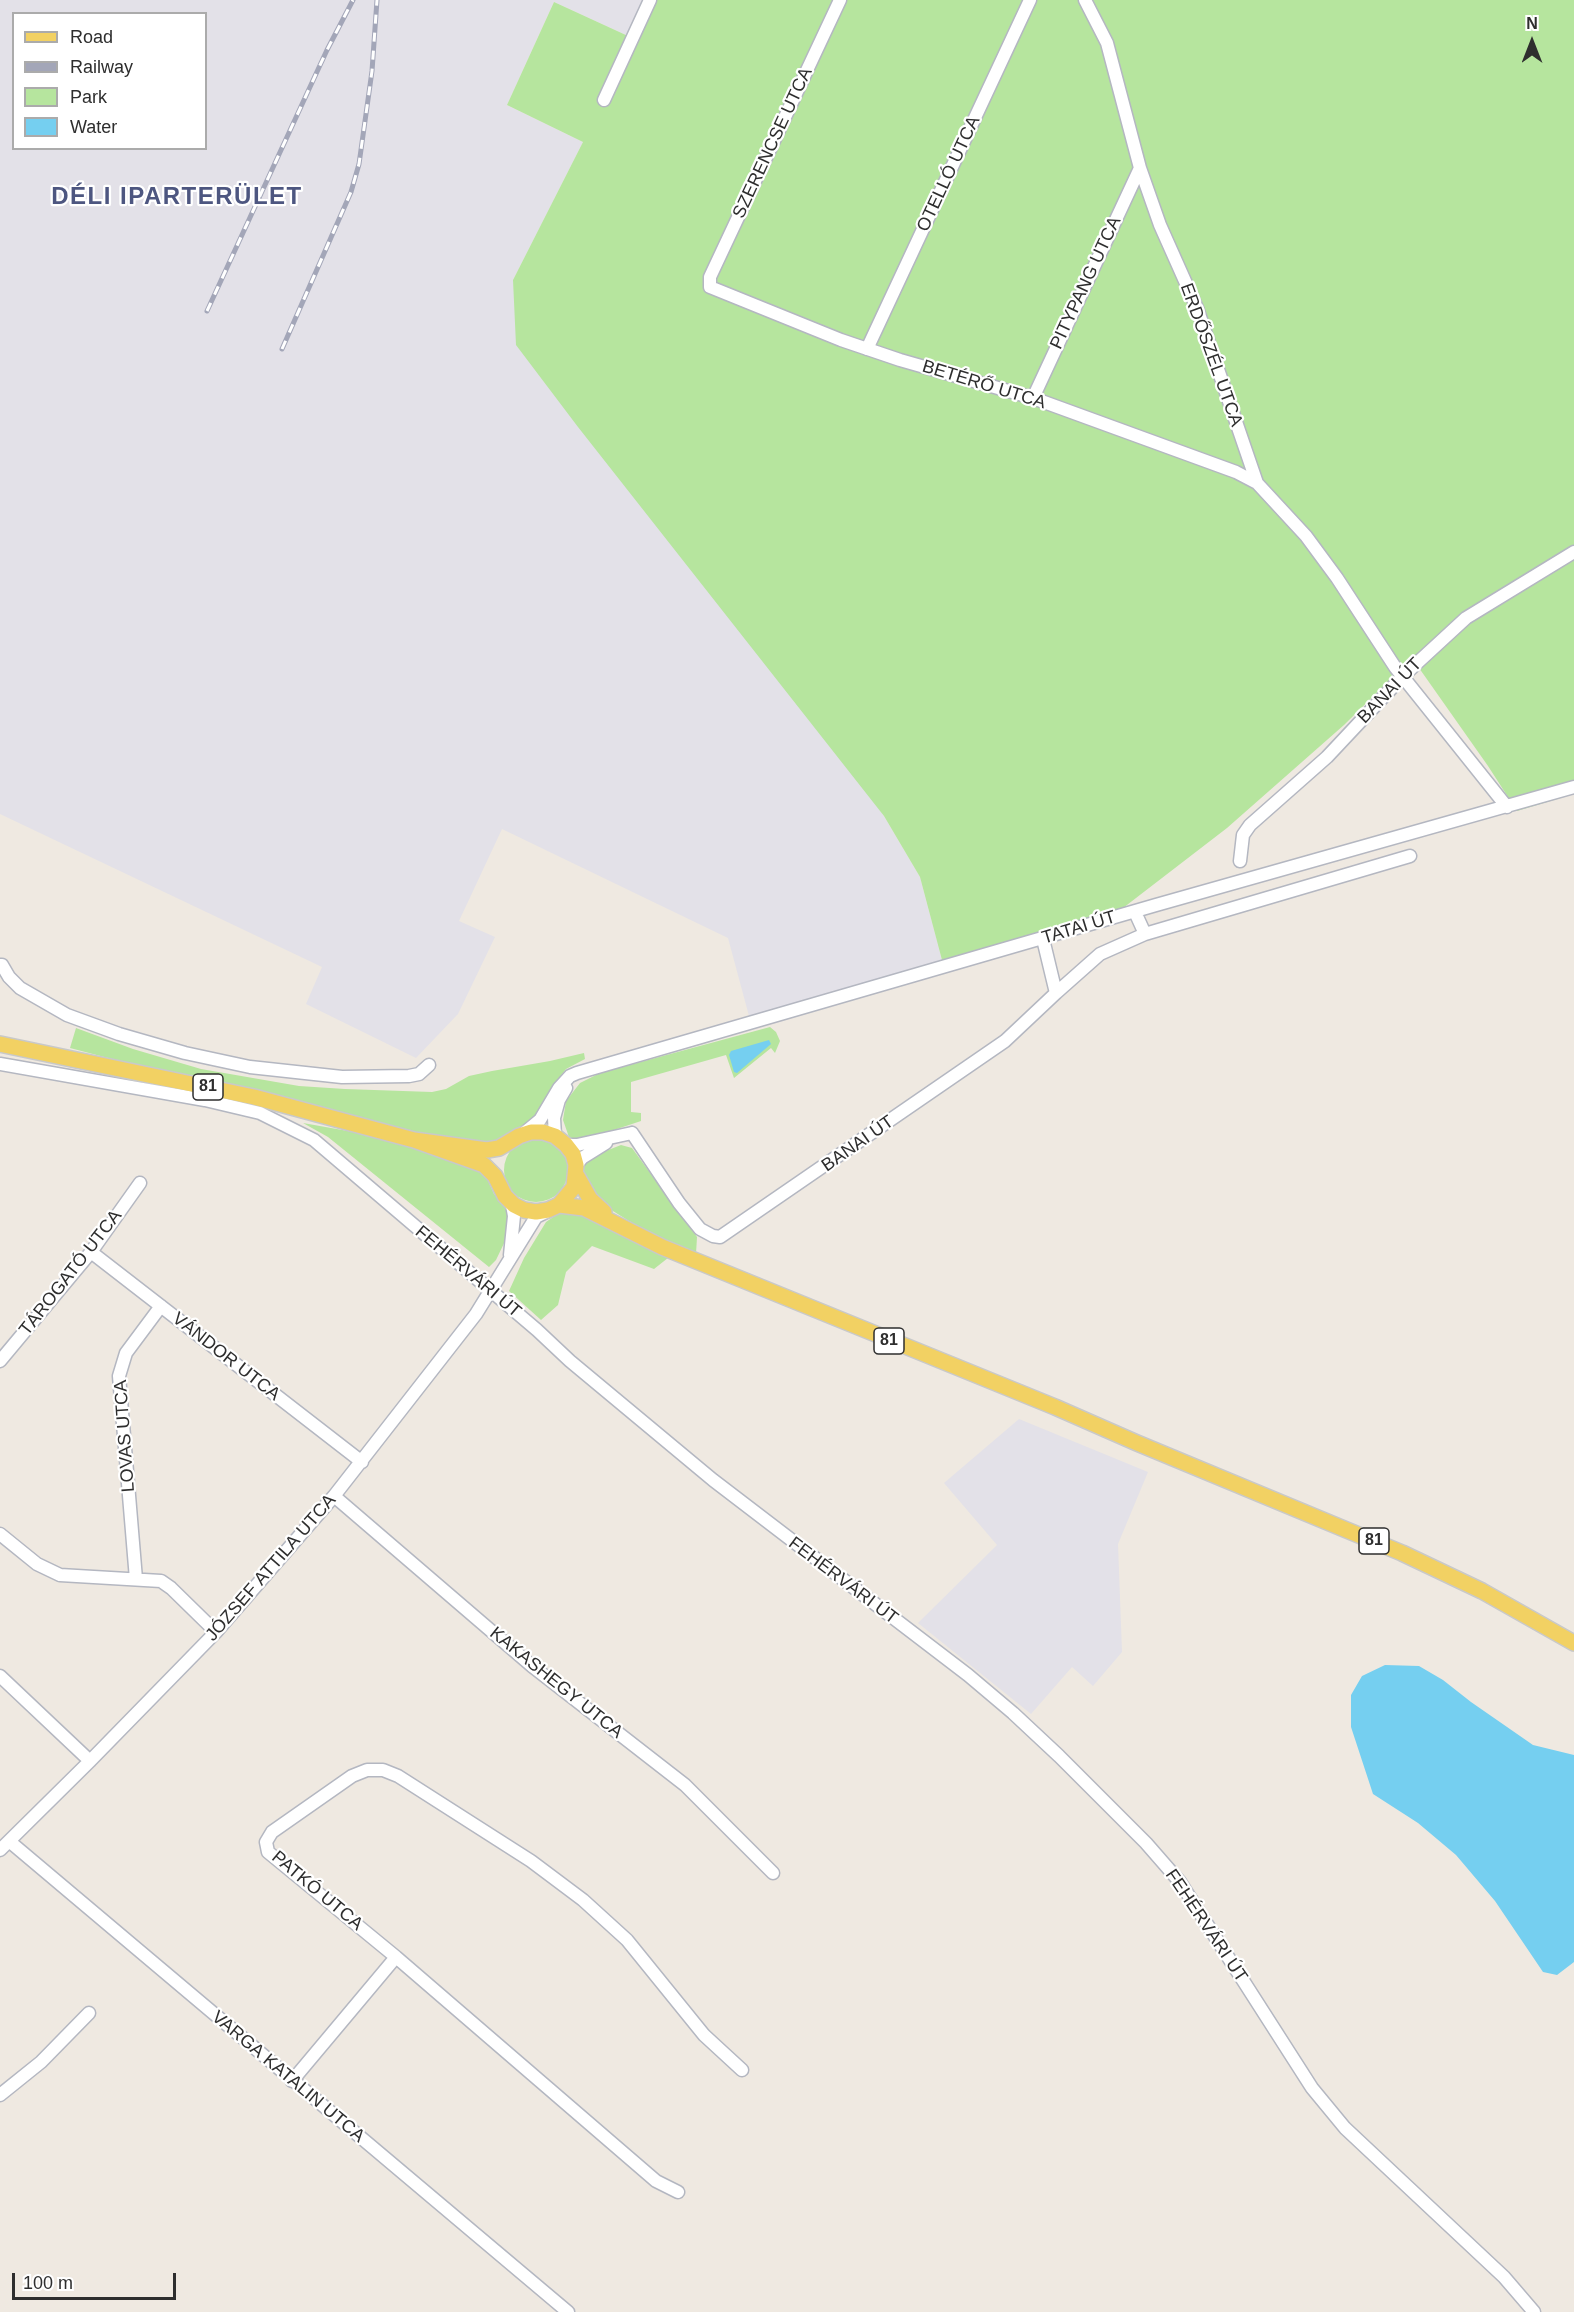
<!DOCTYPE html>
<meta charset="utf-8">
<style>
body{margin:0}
#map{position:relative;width:1574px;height:2312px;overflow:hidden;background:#efe9e1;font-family:Arial,sans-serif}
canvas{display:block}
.legend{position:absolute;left:12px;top:12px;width:195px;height:138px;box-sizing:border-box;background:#fff;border:2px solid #ababab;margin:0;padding:8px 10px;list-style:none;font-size:18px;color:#2e2e2e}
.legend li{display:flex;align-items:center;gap:12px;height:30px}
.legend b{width:30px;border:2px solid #ababab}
.north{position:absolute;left:1502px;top:12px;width:60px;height:60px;-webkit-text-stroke:4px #fff;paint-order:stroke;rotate:0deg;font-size:16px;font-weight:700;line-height:24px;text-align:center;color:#2e2e2e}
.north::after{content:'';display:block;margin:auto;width:21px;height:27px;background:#2e2e2e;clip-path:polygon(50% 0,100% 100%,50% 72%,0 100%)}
.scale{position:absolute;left:12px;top:2273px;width:164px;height:27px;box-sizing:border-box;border:3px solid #2e2e2e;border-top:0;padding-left:8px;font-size:18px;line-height:21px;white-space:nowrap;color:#2e2e2e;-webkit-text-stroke:4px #fff;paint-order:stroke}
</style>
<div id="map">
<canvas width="1574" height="2312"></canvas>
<ul class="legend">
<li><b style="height:8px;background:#f2d163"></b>Road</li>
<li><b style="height:8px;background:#a3a6b8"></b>Railway</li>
<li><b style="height:16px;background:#b6e59e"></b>Park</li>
<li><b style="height:16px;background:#75cff0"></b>Water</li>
</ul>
<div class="north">N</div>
<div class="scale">100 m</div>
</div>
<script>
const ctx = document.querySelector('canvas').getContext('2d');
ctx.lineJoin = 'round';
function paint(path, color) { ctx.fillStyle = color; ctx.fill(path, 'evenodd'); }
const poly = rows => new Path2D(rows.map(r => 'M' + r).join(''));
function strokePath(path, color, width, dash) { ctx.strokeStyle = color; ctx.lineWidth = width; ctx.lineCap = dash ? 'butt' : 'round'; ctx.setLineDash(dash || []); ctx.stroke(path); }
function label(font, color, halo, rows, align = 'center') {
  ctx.font = font + ' Arial,sans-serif'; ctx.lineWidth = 4.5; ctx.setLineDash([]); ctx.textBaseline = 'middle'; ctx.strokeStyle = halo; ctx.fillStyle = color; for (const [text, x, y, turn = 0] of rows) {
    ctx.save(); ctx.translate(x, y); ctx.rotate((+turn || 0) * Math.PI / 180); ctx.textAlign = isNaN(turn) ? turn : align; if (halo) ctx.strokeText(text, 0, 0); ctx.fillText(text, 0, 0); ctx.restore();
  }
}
paint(poly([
 [0,0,644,0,628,36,554,2,507,105,583,142,513,280,884,816,920,877,942,960,749,1016,728,938,502,829,459,921,495,937,458,1014,416,1058,306,1004,322,967,0,814],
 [14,14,206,14,206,148,14,148],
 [1019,1419,1148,1472,1118,1544,1122,1652,1093,1686,1072,1667,1031,1714,918,1623,997,1545,944,1483]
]), '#e3e1e8');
paint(poly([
 [644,0,1574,0,1574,794,1517,811,1488,766,1412,658,1344,725,1227,828,1123,908,942,960,920,877,884,816,578,427,516,345,513,280,583,142,507,105,554,2,628,36],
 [770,1027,776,1032,780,1041,775,1053,771,1048,734,1078,726,1055,631,1082,631,1112,641,1113,641,1121,590,1138,570,1140,563,1120,566,1101,580,1083,600,1073],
 [76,1028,133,1049,201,1069,299,1086,345,1089,432,1092,446,1089,469,1076,492,1071,550,1061,584,1053,585,1059,566,1069,551,1089,539,1113,526,1124,492,1144,427,1135,266,1092,154,1070,70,1048],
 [303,1123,376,1136,429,1151,485,1174,494,1194,505,1207,509,1218,507,1237,496,1260,489,1267,328,1137],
 '504 1170a32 32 0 1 1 64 0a32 32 0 1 1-64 0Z',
 [621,1145,632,1148,697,1237,696,1254,658,1239,600,1203,581,1173,585,1163,593,1156],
 [573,1211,673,1254,654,1269,592,1246,566,1272,558,1305,541,1320,509,1291,524,1258,546,1222,559,1213]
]), '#b6e59e');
paint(poly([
 [769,1040,771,1044,737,1073,734,1072,729,1055,731,1051],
 [1385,1665,1419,1666,1443,1680,1471,1702,1533,1745,1574,1755,1574,1962,1557,1975,1543,1972,1495,1901,1456,1855,1418,1823,1373,1794,1351,1727,1351,1695,1362,1676]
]), '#75cff0');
const minor = poly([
 [840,0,710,277,710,287,841,340,900,360,1033,398,1236,472,1257,483],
 [1085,0,1107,43,1140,168,1160,225,1197,308,1257,483,1306,536,1337,578,1395,667,1507,807],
 [604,100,650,0],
 [867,349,1030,0],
 [1033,398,1140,168],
 [1240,861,1243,835,1250,825,1327,757,1403,676,1466,618,1574,552],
 [1135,912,1145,934],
 [0,965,2,965,9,977,20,988,67,1015,119,1034,185,1053,250,1067,342,1077,409,1076,419,1074,429,1065],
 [1056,993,1100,954,1145,934,1410,856],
 [0,1064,205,1100,260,1113,314,1140,537,1330,570,1361,713,1480,968,1675,1013,1713,1059,1756,1146,1843,1180,1882,1312,2088,1345,2128,1504,2277,1534,2312],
 [632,1133,679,1203,700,1229,713,1236,720,1237,1005,1041,1056,993,1043,939],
 [523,1134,540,1120,559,1088,570,1076,577,1073,1156,905,1574,787],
 [555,1136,554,1118,559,1100,566,1088],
 [566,1145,577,1145,632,1133],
 [576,1165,582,1158,606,1143],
 [508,1200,512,1205,514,1216,510,1255],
 [91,1252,362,1462],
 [0,1361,91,1252,140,1183],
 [334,1496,532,1666,685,1785,773,1873],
 [0,1534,37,1564,60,1575,161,1581,171,1588,216,1632],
 [136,1579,119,1376,126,1353,161,1306],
 [0,1676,90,1761],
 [9,1841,568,2312],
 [0,1850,90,1761,216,1632,334,1496,476,1314,536,1217,548,1211],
 [292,2081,396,1957],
 [0,2095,41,2062,89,2013],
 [678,2192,656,2181,396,1957,268,1852,266,1842,272,1832,352,1776,367,1770,383,1770,398,1776,531,1861,583,1900,627,1940,704,2035,742,2070]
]);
const major = poly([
 [0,1044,254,1097,414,1140,484,1165,495,1176,505,1196,514,1205,524,1210,536,1212,548,1210,559,1205,574,1187,576,1165,573,1154,566,1145,555,1136,543,1132,531,1132,519,1136,499,1148,487,1150,414,1140],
 [577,1176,590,1199,604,1212],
 [559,1205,584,1208,662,1247,1055,1407,1137,1443,1402,1553,1482,1591,1574,1643]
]);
strokePath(minor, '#b4b7c1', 15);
strokePath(major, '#c9c9c9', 18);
strokePath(minor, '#fff', 12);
strokePath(major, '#f2d163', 15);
const rail = poly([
 [207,311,327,50,353,0],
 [282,349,351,192,359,164,372,71,377,0]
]);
strokePath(rail, '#a3a6b8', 5);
strokePath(rail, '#fff', 3, [9]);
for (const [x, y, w] of [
 [208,1087,30],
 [889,1341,30],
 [1374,1541,30]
]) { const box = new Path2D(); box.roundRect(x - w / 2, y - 13, w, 26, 4.5); ctx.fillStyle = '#fff'; ctx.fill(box); strokePath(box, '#2e2e2e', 1.5); }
label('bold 16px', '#2e2e2e', null, [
 ["81",208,1087],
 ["81",889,1341],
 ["81",1374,1541]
]);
label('18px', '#2e2e2e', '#fff', [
 ["SZERENCSE UTCA",773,143,-65],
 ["OTELLÓ UTCA",949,174,-65],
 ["PITYPANG UTCA",1086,283,-65],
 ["ERDŐSZÉL UTCA",1211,355,70],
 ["BETÉRŐ UTCA",984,385,17],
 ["BANAI ÚT",1390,691,-46],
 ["TATAI ÚT",1079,928,-17],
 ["BANAI ÚT",858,1144,-35],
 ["FEHÉRVÁRI ÚT",468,1272,40],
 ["TÁROGATÓ UTCA",71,1273,-52],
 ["VÁNDOR UTCA",226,1357,38],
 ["LOVAS UTCA",125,1436,-94],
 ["JÓZSEF ATTILA UTCA",271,1568,-49],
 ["FEHÉRVÁRI ÚT",843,1581,37],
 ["KAKASHEGY UTCA",556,1683,39],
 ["PATKÓ UTCA",317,1891,40],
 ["FEHÉRVÁRI ÚT",1206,1926,56],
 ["VARGA KATALIN UTCA",288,2077,40]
]);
ctx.letterSpacing = '1.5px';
label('bold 24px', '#4d5680', '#fff', [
 ["DÉLI IPARTERÜLET",177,197]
]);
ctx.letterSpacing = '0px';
</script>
